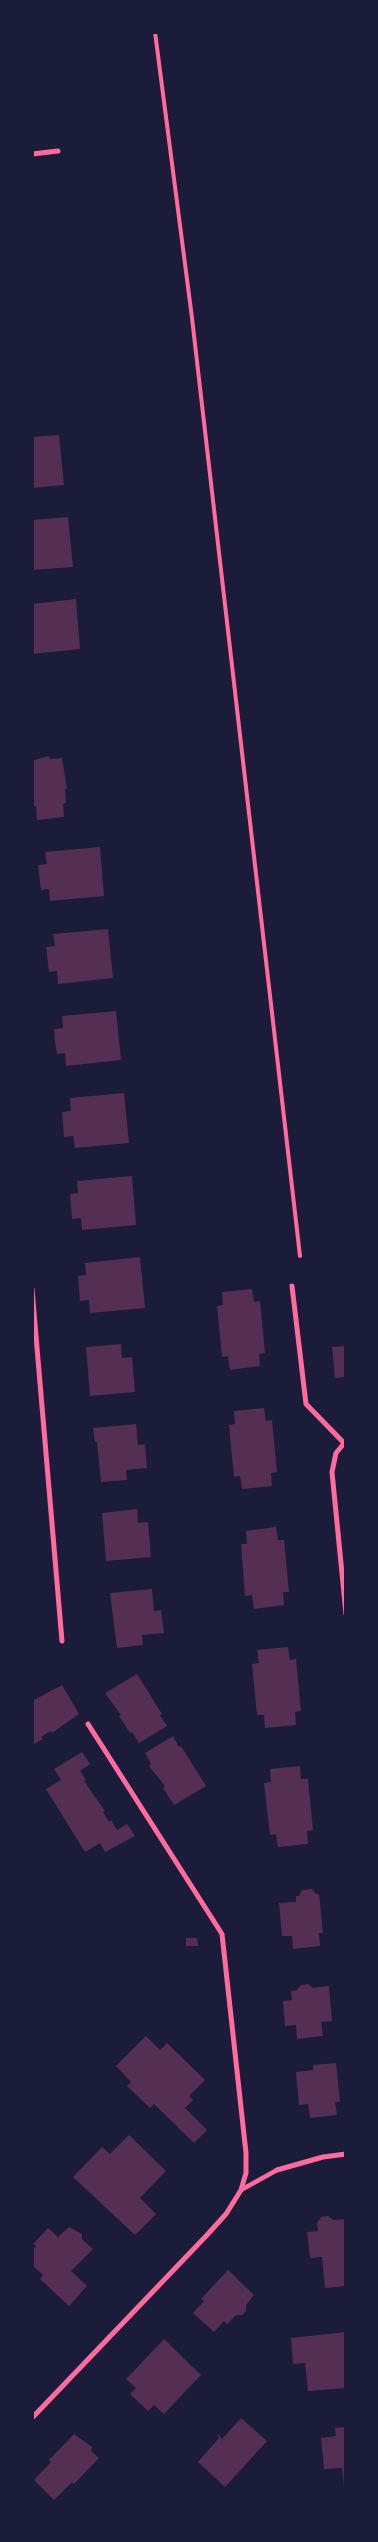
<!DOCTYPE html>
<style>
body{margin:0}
#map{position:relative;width:378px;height:2542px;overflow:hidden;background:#1b1b3a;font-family:"Crimson Pro",serif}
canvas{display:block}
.frame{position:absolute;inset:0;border:34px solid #1b1b3a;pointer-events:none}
</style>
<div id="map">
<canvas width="378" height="2542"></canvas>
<div class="frame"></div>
</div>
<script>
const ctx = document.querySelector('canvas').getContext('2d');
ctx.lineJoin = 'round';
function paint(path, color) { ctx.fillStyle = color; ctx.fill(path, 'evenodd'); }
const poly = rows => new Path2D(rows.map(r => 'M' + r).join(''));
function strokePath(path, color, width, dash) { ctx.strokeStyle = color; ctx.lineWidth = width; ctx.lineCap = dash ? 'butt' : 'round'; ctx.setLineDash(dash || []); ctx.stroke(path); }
paint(poly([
 [59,435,64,485,32,488,32,437],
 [68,517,73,567,32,570,32,520],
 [76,599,80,649,32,654,32,604],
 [48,756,51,759,62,758,67,789,65,789,66,803,63,804,64,817,37,820,36,806,32,806,32,761],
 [100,847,104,896,50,901,49,889,41,890,38,865,47,864,45,852],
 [108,929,113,978,58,984,57,971,49,972,46,947,55,946,53,934],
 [116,1011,121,1060,66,1066,65,1053,57,1054,55,1042,54,1029,63,1028,62,1016],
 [124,1093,129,1143,75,1148,73,1136,64,1137,62,1112,71,1111,70,1098],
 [132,1176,136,1225,82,1230,81,1218,72,1219,70,1194,78,1193,77,1181],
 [140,1257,145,1308,90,1313,89,1300,80,1301,78,1276,86,1275,85,1263],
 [252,1289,254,1302,260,1301,265,1353,259,1354,260,1366,230,1370,228,1356,222,1357,217,1306,223,1305,222,1292],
 [121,1344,122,1358,132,1357,135,1392,90,1396,86,1347],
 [346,1346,346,1377,335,1378,332,1347],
 [264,1408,266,1421,272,1420,277,1472,271,1473,272,1486,242,1489,240,1476,234,1477,229,1425,235,1424,234,1411],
 [136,1424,138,1445,145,1444,147,1468,126,1470,127,1480,101,1482,97,1442,95,1442,93,1428],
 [137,1509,138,1523,148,1522,151,1557,106,1561,102,1513],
 [276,1527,278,1540,284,1540,289,1592,283,1592,284,1605,254,1609,252,1595,245,1596,241,1544,247,1544,246,1531],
 [152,1589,154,1611,161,1610,164,1633,142,1635,143,1645,117,1648,110,1593],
 [288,1647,290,1660,296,1659,301,1711,295,1712,296,1725,265,1728,264,1715,257,1715,252,1664,259,1663,257,1650],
 [137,1674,162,1714,160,1715,167,1726,139,1743,132,1732,130,1733,119,1716,121,1715,105,1693],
 [62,1685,79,1714,52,1733,51,1731,41,1737,43,1739,32,1745,32,1701],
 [173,1736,179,1747,181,1746,206,1786,174,1805,163,1788,165,1786,149,1766,151,1764,145,1753],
 [82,1752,90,1764,80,1771,86,1780,84,1781,105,1811,103,1812,109,1822,111,1820,117,1830,127,1824,135,1836,105,1852,100,1843,85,1852,46,1789,61,1780,54,1769],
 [300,1766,301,1779,308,1779,313,1830,307,1831,308,1844,278,1847,276,1834,270,1835,264,1783,271,1782,270,1769],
 [312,1889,316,1894,319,1894,323,1933,319,1933,320,1946,293,1949,292,1936,282,1936,279,1903,296,1902,296,1896,299,1896,302,1890],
 [186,1938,197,1938,198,1946,186,1946],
 [308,1984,313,1988,329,1986,332,2021,321,2022,323,2036,297,2039,296,2025,285,2026,283,2001,292,2000,291,1991,297,1990,301,1985],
 [146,2036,160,2050,167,2043,205,2080,189,2096,193,2100,185,2108,207,2130,194,2143,154,2104,150,2108,127,2086,131,2082,116,2066],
 [336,2063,340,2102,335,2102,337,2115,310,2118,308,2104,299,2105,296,2072,313,2070,313,2065],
 [129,2135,166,2171,140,2198,156,2214,135,2235,73,2177,102,2147,110,2154],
 [328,2216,333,2220,346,2219,346,2286,325,2288,322,2257,310,2258,307,2232,318,2231,317,2223,321,2217],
 [69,2227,82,2234,82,2239,93,2249,71,2271,87,2286,69,2306,40,2279,43,2275,32,2265,32,2250,36,2246,33,2244,48,2228,58,2237],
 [228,2270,254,2295,246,2305,246,2311,242,2315,236,2315,227,2324,224,2321,214,2332,193,2313,204,2301,201,2299],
 [346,2332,346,2388,308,2391,305,2363,293,2364,291,2338],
 [164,2339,201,2375,164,2414,154,2405,148,2411,130,2394,136,2388,126,2379],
 [241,2418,267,2441,225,2487,198,2462,219,2438,218,2434,222,2439],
 [346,2427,346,2486,344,2486,342,2468,324,2469,321,2438,336,2436,335,2428],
 [74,2434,92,2447,91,2451,99,2458,74,2484,72,2482,54,2500,34,2480,51,2462,49,2460]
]), '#542f53');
strokePath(poly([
 [155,32,192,318,300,1256]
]), '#ff6b9d', 4);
strokePath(poly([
 [241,2190,277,2170]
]), '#ff6b9d', 4.5);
strokePath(poly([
 [32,154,58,151],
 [292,1286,306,1404,344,1443],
 [32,1289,62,1641],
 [346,1441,336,1453,332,1472,346,1614],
 [277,2170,323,2157,346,2154],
 [32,2418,207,2235,226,2214,241,2190,246,2173,246,2153,222,1934,88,1724]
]), '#ff6b9d', 5);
</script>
